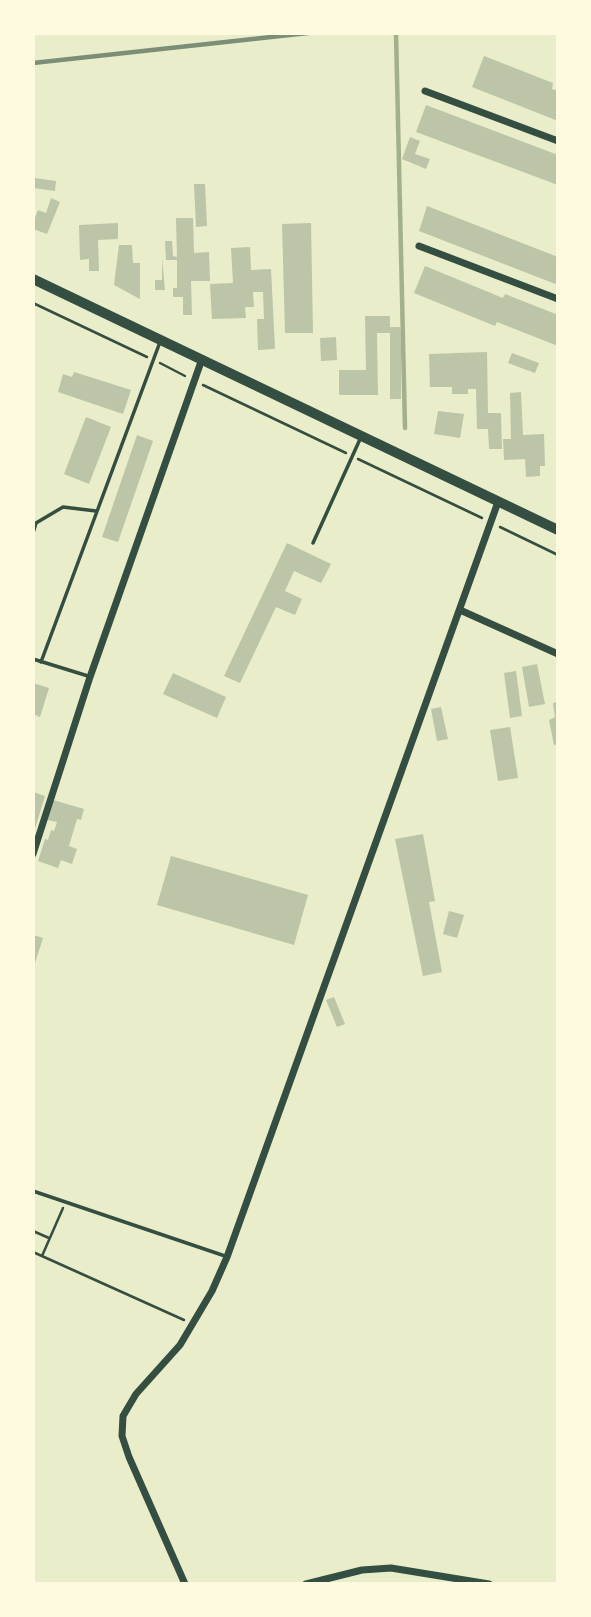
<!DOCTYPE html>
<style>
body{margin:0}
#map{position:relative;width:591px;height:1617px;overflow:hidden;background:#e9edc9;font-family:Signika,sans-serif}
canvas{display:block}
.frame{position:absolute;inset:0;border:35px solid #fefae0;pointer-events:none}
</style>
<div id="map">
<canvas width="591" height="1617"></canvas>
<div class="frame"></div>
</div>
<script>
const ctx = document.querySelector('canvas').getContext('2d');
ctx.lineJoin = 'round';
const poly = rows => new Path2D(rows.map(r => 'M' + r).join(''));
function strokePath(path, color, width, dash) { ctx.strokeStyle = color; ctx.lineWidth = width; ctx.lineCap = dash ? 'butt' : 'round'; ctx.setLineDash(dash || []); ctx.stroke(path); }
function paint(path, color) { ctx.fillStyle = color; ctx.fill(path, 'evenodd'); }
strokePath(poly([
 [396,33,405,428]
]), '#a3b18a', 4.5);
paint(poly([
 [484,56,553,83,552,89,558,91,558,121,472,87],
 [426,105,558,155,558,185,416,132],
 [410,137,420,141,415,154,430,159,426,169,402,159],
 [35,178,56,181,55,191,33,188],
 [194,184,205,184,207,226,196,227],
 [51,198,60,202,47,234,33,229,33,223,38,210,46,213],
 [427,206,558,257,558,285,419,231],
 [176,218,193,218,194,253,209,252,210,281,191,281,192,315,183,315,183,297,173,297,173,288,177,288,177,260,166,260,165,241,172,241,173,256,177,257],
 [118,223,118,239,98,240,99,271,89,271,89,259,80,260,79,225],
 [311,223,313,333,285,333,282,224],
 [119,245,132,245,133,263,140,263,140,299,114,285],
 [250,247,251,270,271,269,275,349,258,350,257,319,264,319,263,292,253,292,254,307,245,307,246,318,212,319,210,284,233,283,231,248],
 [162,258,165,290,155,290,155,280,162,280],
 [425,266,503,298,505,294,558,315,558,346,497,322,495,326,414,293],
 [365,316,390,316,390,327,401,327,401,399,390,399,390,333,377,333,378,395,339,395,339,370,366,370],
 [336,337,337,360,321,361,320,338],
 [487,352,488,413,501,413,502,449,489,449,488,429,477,429,476,389,468,389,468,394,452,394,452,387,430,387,429,354],
 [512,353,539,363,535,373,508,363],
 [74,372,131,390,123,414,58,392,63,374,72,377],
 [521,392,523,435,544,434,545,466,540,466,540,476,526,477,525,459,504,460,503,439,511,439,510,393],
 [438,411,464,414,460,438,434,434],
 [86,417,111,427,89,484,64,474],
 [137,435,153,441,118,542,102,537],
 [287,543,331,564,321,583,294,571,285,591,302,599,295,615,276,607,240,683,224,676],
 [537,664,545,704,529,707,522,667],
 [516,671,522,716,510,718,504,673],
 [173,673,226,697,217,718,163,694],
 [33,683,49,688,40,717,33,714],
 [558,702,558,744,554,745,549,720,555,717,553,703],
 [441,707,448,739,437,741,431,709],
 [510,727,518,778,498,781,490,730],
 [33,792,45,796,34,832,33,832],
 [53,800,84,809,81,820,77,819,69,846,77,849,72,864,61,860,58,868,38,861,45,839,48,840,51,830,54,831,57,822,47,820],
 [423,834,435,901,429,902,442,972,423,976,395,839],
 [171,856,308,895,294,945,157,905],
 [449,911,464,915,457,938,443,934],
 [33,935,43,938,34,966,33,966],
 [334,997,345,1024,337,1027,326,1000]
]), '#bcc5a7');
strokePath(poly([
 [33,303,147,357],
 [160,363,185,376],
 [203,385,346,453],
 [358,459,482,518],
 [500,527,558,555],
 [33,1231,49,1238],
 [33,1252,184,1320],
 [42,1256,63,1208]
]), '#344e41', 2.5);
strokePath(poly([
 [33,533,36,523,63,507,96,511],
 [313,543,361,437],
 [33,659,88,676],
 [41,662,160,342],
 [33,1191,225,1256]
]), '#344e41', 3.5);
strokePath(poly([
 [425,91,558,141],
 [419,246,558,299],
 [460,610,558,654],
 [33,854,90,677,202,359],
 [185,1584,129,1457,122,1436,123,1416,136,1394,180,1345,212,1291,227,1257,498,502],
 [306,1584,362,1570,391,1568,489,1584]
]), '#344e41', 7);
strokePath(poly([
 [33,279,558,530]
]), '#344e41', 10);
strokePath(poly([
 [33,63,308,33]
]), '#7c8e77', 4.5);
</script>
